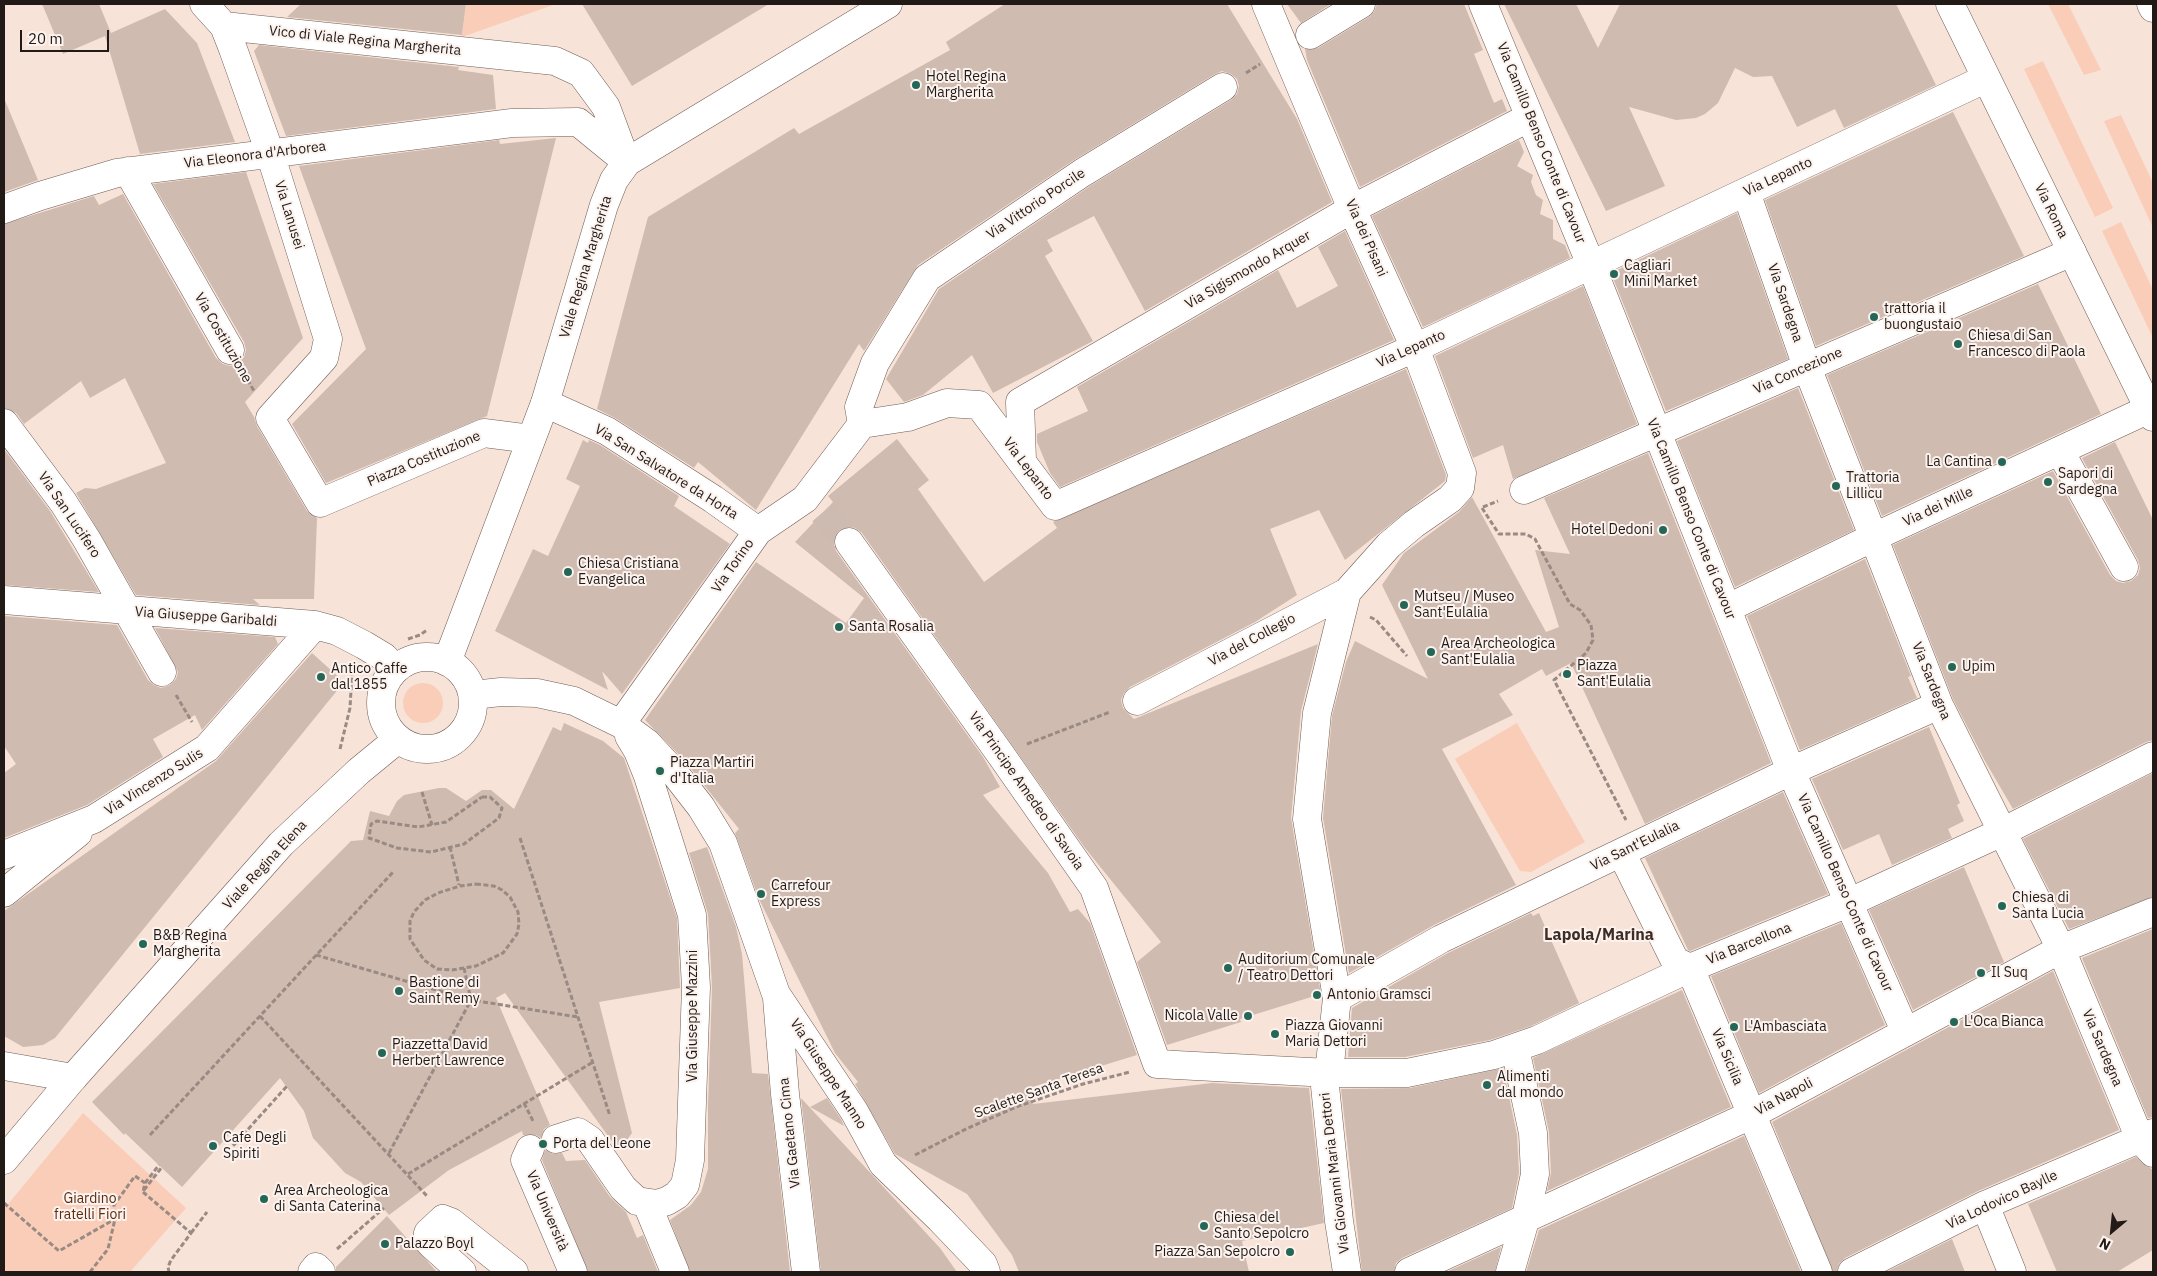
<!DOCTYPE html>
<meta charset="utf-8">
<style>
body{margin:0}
#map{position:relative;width:2157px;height:1276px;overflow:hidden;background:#f8e3d9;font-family:"IBM Plex Sans",sans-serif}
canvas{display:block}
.frame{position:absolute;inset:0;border:5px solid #211a16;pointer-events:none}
.north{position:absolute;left:2087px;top:1206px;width:50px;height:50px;-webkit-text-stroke:4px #fcf3ef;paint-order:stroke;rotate:208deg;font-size:14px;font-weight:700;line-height:20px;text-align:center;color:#211a16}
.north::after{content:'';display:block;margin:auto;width:18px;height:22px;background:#211a16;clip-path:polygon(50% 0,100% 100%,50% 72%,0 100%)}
.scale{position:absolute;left:20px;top:30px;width:89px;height:22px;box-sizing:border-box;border:2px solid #211a16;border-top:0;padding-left:6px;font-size:15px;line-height:18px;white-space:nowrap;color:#211a16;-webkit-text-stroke:4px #fcf3ef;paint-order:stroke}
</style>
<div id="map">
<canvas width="2157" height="1276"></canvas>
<div class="frame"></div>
<div class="north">N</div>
<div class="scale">20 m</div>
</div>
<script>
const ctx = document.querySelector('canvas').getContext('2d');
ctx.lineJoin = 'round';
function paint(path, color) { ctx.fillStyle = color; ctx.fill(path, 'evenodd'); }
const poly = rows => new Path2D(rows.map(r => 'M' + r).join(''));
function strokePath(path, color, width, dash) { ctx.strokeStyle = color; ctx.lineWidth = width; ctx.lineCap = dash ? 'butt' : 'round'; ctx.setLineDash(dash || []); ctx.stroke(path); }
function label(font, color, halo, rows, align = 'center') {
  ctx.font = font + ' "IBM Plex Sans",sans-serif'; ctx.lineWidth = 4; ctx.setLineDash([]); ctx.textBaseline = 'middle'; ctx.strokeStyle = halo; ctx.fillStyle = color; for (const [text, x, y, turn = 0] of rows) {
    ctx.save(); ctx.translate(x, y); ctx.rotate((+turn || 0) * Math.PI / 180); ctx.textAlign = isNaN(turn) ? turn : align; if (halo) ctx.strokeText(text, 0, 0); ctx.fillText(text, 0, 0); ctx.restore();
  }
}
paint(poly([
 [466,4,556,4,462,37],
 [2048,4,2068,4,2101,70,2084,75],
 [2043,61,2113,208,2095,217,2024,69],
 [2121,115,2153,183,2153,228,2104,121],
 [2121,222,2153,290,2153,338,2102,231],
 '403 703a20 20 0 1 1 40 0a20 20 0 1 1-40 0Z',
 [1517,723,1585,842,1531,872,1520,871,1455,759],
 [83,1113,186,1208,130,1272,4,1272,4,1209]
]), '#facdb8');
paint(poly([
 [42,4,99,4,111,33,165,9,197,43,235,142,140,154,105,36,63,54],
 [301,4,466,4,462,35,287,17],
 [582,4,769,4,632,86],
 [1005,4,1227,4,1297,119,1332,202,1145,311,1094,216,1047,240,1053,251,1045,256,1093,341,993,393,972,355,923,395,904,402,886,379,939,289,1090,186,1231,100,1237,94,1239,86,1237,79,1231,74,1222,71,1215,74,1074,160,918,265,864,351,859,344,756,510,698,462,694,468,615,418,597,409,648,217,794,128,799,134,950,50,946,42],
 [1287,4,1331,4,1301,23],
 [1377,4,1464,4,1483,50,1474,54,1494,103,1502,99,1507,111,1360,187,1307,60,1305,49,1318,48,1369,17,1374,12],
 [1504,4,1576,4,1598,48,1620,4,1896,4,1936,85,1844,128,1835,109,1797,127,1772,76,1753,77,1735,68,1718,103,1705,114,1696,118,1676,120,1629,107,1665,186,1606,211],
 [259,45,459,67,458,70,493,75,496,109,286,136,254,51],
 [4,98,38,180,4,192],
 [1953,112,2024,256,1816,346,1765,200],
 [556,138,487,416,326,483,292,424,366,349,299,166,499,140,500,144],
 [1519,140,1524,152,1517,166,1533,175,1531,182,1536,195,1543,200,1540,214,1553,220,1553,239,1565,245,1570,258,1423,327,1372,216],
 [246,172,303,338,245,402,254,417,257,426,307,511,317,518,314,599,253,599,260,605,136,595,76,493,85,488,96,489,166,463,125,378,90,398,81,381,24,424,16,413,4,408,4,224,94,196,99,205,123,194,216,358,223,364,230,366,238,363,244,357,246,350,244,342,153,184],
 [1737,213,1788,359,1666,411,1611,273],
 [1345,231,1394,340,1060,487,1050,473,1037,442,1037,434,1088,411,1077,387,1278,270,1297,308,1338,286,1318,247],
 [2038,284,2101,414,1882,516,1827,375],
 [1583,286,1637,424,1513,479,1503,445,1473,458,1435,356],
 [1406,369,1446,475,1445,481,1345,560,1319,510,1270,529,1297,595,1255,622,1130,687,1124,693,1121,700,1123,708,1134,719,1318,644,1301,711,1291,818,1321,994,1240,1019,1241,1022,1167,1045,1137,962,1161,942,1085,848,862,533,855,528,847,527,840,530,835,536,834,544,836,551,983,757,1000,787,983,795,1048,873,1070,912,1078,909,1090,923,1137,1055,1029,1088,1033,1104,1212,1083,1309,1088,1324,1223,1242,1241,1249,1272,1019,1272,1012,1255,967,1194,895,1154,855,1084,858,1082,835,1053,759,899,735,833,739,829,684,760,645,720,756,562,846,623,864,598,795,542,833,502,828,496,897,439,929,480,918,489,984,582,1057,528,1053,522],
 [1798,388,1854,530,1735,587,1677,441],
 [583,440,588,443,589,440,600,445,679,496,674,506,730,544,622,694,602,671,608,690,495,631,533,549,548,556,570,508,580,486,566,479],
 [2115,442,2153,520,2153,740,2146,742,2013,809,1985,761,1953,699,1893,545,2053,471,2110,575,2116,581,2123,583,2131,581,2138,575,2140,568,2138,560,2082,458],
 [4,449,50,511,99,592,4,585],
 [1648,453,1771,763,1645,824,1571,663,1546,676,1542,669,1499,694,1513,715,1442,749,1516,885,1434,925,1349,973,1323,818,1332,716,1346,662,1355,641,1428,679,1382,585,1404,553,1459,512,1472,497,1546,632,1559,627,1535,550,1570,554,1544,498],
 [1865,559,1911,676,1908,677,1917,698,1800,750,1747,616],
 [4,616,117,625,148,680,154,685,161,688,170,685,176,679,178,672,155,628,275,637,278,644,202,730,195,715,153,739,163,757,87,805,4,838,4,773,16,764,4,746],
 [312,653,344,682,55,1038,43,1045,23,1047,4,1036,4,911,216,761],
 [564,723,603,741,624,758,677,918,680,988,599,1002,632,1133,627,1140,616,1147,505,993,496,998,550,1125,544,1129,541,1138,536,1135,523,1135,522,1131,449,1170,389,1215,361,1182,345,1173,313,1138,304,1111,280,1078,182,1187,125,1133,124,1135,92,1102,351,841,363,840,370,811,389,816,397,801,404,795,439,788,446,788,466,801,482,790,491,790,514,809,553,727,561,731],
 [1929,727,1960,803,1957,805,1964,821,1948,829,1952,838,1892,865,1879,834,1843,850,1812,779],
 [2153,773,2153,897,2069,929,2023,839],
 [1783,792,1828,894,1690,951,1688,950,1645,858],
 [707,847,736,927,742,954,752,1073,768,1074,790,1272,690,1272,670,1220,691,1205,701,1192,708,1169,708,1105,712,987,708,914,689,853],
 [1964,867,2004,962,1913,1010,1869,910],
 [1531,913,1533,916,1539,913,1579,1003,1531,1026,1490,1040,1405,1057,1348,1057,1352,1008,1448,953],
 [1841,923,1885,1025,1759,1093,1711,976],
 [2153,929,2153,1117,2148,1118,2082,958],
 [2053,971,2119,1130,1978,1191,1845,1258,1839,1264,1837,1272,1833,1272,1772,1122],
 [1682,990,1731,1107,1547,1191,1551,1173,1549,1132,1533,1058],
 [1503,1068,1517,1135,1519,1173,1512,1208,1402,1258,1396,1263,1394,1272,1362,1272,1341,1089,1410,1088],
 [801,1098,940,1248,957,1272,821,1272],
 [827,1098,841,1119,844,1126,810,1107],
 [1744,1136,1801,1272,1526,1272,1539,1230],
 [545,1150,553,1154,562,1153,566,1161,585,1160,610,1197,626,1212,637,1238,643,1235,658,1272,588,1272,542,1160],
 [2136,1157,2153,1170,2153,1250,2117,1272,2057,1272,2028,1204],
 [387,1216,437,1272,336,1272,336,1267],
 [1952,1239,1965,1272,1886,1272],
 [1501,1247,1495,1272,1446,1272]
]), '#d0bbb1');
strokePath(poly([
 [823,512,849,542]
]), '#cdbbb2', 28, [28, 14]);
const street = poly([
 [204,4,224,26,233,49,270,153,328,339,324,358,270,418,320,503,484,433,531,439],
 [1483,4,1591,265,1791,771,1905,1031],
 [224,26,555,61,581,73,606,107,626,161],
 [1310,35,1361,4],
 [128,171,230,350],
 [1746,192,1807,367,1939,705,2061,949,2140,1139,2153,1153],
 [4,209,40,196,117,173,512,123,578,122,627,162],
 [545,403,607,431,713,499,758,531],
 [4,423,63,502,87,540,162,672],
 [862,424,908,417,947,403,979,405,1055,506,1415,348,1985,79],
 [862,424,859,407,875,363,927,278,1082,173,1223,87],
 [2060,451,2124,567],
 [1022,460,1020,402,1352,209,1530,117],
 [1524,490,2072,252],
 [849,542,1001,755,1094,888,1157,1064,1329,1073,1407,1073,1494,1055,1537,1040,1690,968,1848,903,2002,832,2153,756],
 [1347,592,1317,713,1307,819,1337,998,1329,1073,1325,1086,1339,1221,1347,1272],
 [4,600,315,625,337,631,364,645,384,657,395,669],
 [1728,608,1874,537,2149,409],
 [473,695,501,692,537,693,574,701,621,724,647,743,673,771,701,807,723,843,776,994,854,1111,883,1164,940,1219,983,1264,986,1272],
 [1137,701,1347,592,1389,545,1414,524,1450,499,1460,488,1462,473,1415,348,1352,209,1266,4],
 [621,724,758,531,805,499,862,424],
 [1622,854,1675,961,1690,968,1818,1272],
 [4,855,94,819,207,748,315,625],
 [4,893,78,833],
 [777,998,785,1094,806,1272],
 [1337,998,1441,939,1791,771,1939,705],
 [4,1066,73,1078],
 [556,1139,578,1132,590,1140,623,1188,637,1201,657,1204,667,1201,677,1195,685,1185,690,1160,696,987,692,915,648,776,638,751,629,736],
 [530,1149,525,1160,573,1272],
 [647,1204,675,1272],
 [1985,1205,2012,1272],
 [312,1272,316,1267,321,1272],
 [462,1272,431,1244,427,1239,428,1233,443,1219,451,1222,514,1272],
 [1409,1272,1751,1115,2061,949,2153,912],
 [1510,1272,1526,1217,1535,1174,1533,1133,1515,1048],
 [1852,1272,1985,1205,2153,1133]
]);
const secondary = poly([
 [1950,4,2153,417],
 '381 703a46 46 0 1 1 92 0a46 46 0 1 1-92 0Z',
 [447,662,545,403,604,205,614,180,627,162,888,4],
 [4,1160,73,1078,281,844,359,771,398,739]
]);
const primary = poly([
 [2151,4,2153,8]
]);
strokePath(street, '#6f5d54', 29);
strokePath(secondary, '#6f5d54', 29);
strokePath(primary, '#6f5d54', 29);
strokePath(poly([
 [1246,73,1260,64],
 [244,373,254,391],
 [1483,507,1498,501],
 [1482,508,1499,534,1526,534,1535,539,1570,604,1580,610,1591,625,1593,640,1586,653,1554,680,1626,820],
 [1370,617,1376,620,1407,656],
 [408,639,420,635,427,630],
 [176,695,192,722],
 [1027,744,1110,712],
 [340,749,350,708,352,672],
 [422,792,432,825],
 [482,797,490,797,502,808,499,818,464,844,431,852,397,848,369,838,371,824,377,821,418,827,446,822,482,797],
 [520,838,610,1116],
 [450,847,459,885],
 [476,884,494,886,502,890,510,897,518,912,519,924,517,934,503,953,476,966,452,970,437,969,424,960,410,939,410,921,414,912,425,900,438,893,460,886,476,884],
 [316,955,471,1000,389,1153],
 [464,968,471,1000,578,1017],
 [260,1016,427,1196],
 [524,1103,533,1121],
 [150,1135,394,871],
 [915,1155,968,1128,1016,1107,1083,1084,1130,1072],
 [223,1157,287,1086],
 [408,1174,593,1062],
 [145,1183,159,1165],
 [144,1190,162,1167],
 [143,1192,191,1233,171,1260,168,1267,169,1272],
 [4,1203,59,1251,115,1219,114,1205,135,1176,145,1183,143,1192],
 [191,1233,207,1212],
 [337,1249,384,1208],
 [90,1272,108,1249,115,1219]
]), '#998a83', 3, [5, 2.5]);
strokePath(street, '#fff', 28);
strokePath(secondary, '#fff', 28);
strokePath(primary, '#fff', 28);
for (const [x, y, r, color] of [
 [916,85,5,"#246757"],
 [1614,274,5,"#246757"],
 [1874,317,5,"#246757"],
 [1958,344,5,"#246757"],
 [2002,462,5,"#246757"],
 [2048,482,5,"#246757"],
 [1836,486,5,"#246757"],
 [1663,530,5,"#246757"],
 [568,572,5,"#246757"],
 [1404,605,5,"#246757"],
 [839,627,5,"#246757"],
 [1431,652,5,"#246757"],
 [1952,667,5,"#246757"],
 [1567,674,5,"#246757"],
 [321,677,5,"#246757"],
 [660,771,5,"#246757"],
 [761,894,5,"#246757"],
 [2002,906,5,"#246757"],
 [143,944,5,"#246757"],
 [1228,968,5,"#246757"],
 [1981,973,5,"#246757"],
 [399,991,5,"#246757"],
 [1317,995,5,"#246757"],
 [1248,1016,5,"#246757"],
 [1954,1022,5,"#246757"],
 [1734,1027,5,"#246757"],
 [1275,1034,5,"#246757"],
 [382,1053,5,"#246757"],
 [1487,1085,5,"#246757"],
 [543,1144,5,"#246757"],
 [213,1146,5,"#246757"],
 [264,1199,5,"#246757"],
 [1204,1226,5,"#246757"],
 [385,1244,5,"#246757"],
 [1290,1252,5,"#246757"]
]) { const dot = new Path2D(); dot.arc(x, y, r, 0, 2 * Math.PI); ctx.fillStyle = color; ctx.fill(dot); strokePath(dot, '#fcf3ef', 2); }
label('14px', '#211a16', '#fcf3ef', [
 ["Vico di Viale Regina Margherita",365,41,6],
 ["Via Camillo Benso Conte di Cavour",1541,143,68],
 ["Via Eleonora d'Arborea",255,155,-7],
 ["Via Lepanto",1778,177,-25],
 ["Via Vittorio Porcile",1036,204,-34],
 ["Via Roma",2051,211,64],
 ["Via Lanusei",289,215,73],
 ["Via dei Pisani",1366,238,66],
 ["Viale Regina Margherita",586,267,-73],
 ["Via Sigismondo Arquer",1248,270,-30],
 ["Via Sardegna",1785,303,71],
 ["Via Costituzione",223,338,60],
 ["Via Lepanto",1411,349,-24],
 ["Via Concezione",1798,371,-24],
 ["Piazza Costituzione",424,459,-23],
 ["Via Lepanto",1028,469,53],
 ["Via San Salvatore da Horta",666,472,32],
 ["Via dei Mille",1938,507,-25],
 ["Via San Lucifero",69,515,56],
 ["Via Camillo Benso Conte di Cavour",1691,519,68],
 ["Via Torino",733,566,-55],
 ["Via Giuseppe Garibaldi",206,617,4],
 ["Via del Collegio",1252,640,-28],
 ["Via Sardegna",1931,681,68],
 ["Via Vincenzo Sulis",154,782,-32],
 ["Via Principe Amedeo di Savoia",1026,791,55],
 ["Via Sant'Eulalia",1635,846,-26],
 ["Viale Regina Elena",265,865,-47],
 ["Via Camillo Benso Conte di Cavour",1845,893,66],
 ["Via Barcellona",1749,944,-22],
 ["Via Giuseppe Mazzini",693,1016,-90],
 ["Via Sardegna",2102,1048,67],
 ["Via Sicilia",1727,1057,67],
 ["Via Giuseppe Manno",828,1074,57],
 ["Scalette Santa Teresa",1039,1091,-20],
 ["Via Napoli",1784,1097,-28],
 ["Via Gaetano Cima",790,1133,-96],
 ["Via Giovanni Maria Dettori",1335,1173,-97],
 ["Via Lodovico Baylle",2002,1200,-25],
 ["Via Università",547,1211,67]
]);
label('14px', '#211a16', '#fcf3ef', [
 ["Hotel Regina",926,77],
 ["Margherita",926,93],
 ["Cagliari",1624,266],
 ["Mini Market",1624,282],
 ["trattoria il",1884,309],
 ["buongustaio",1884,325],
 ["Chiesa di San",1968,336],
 ["Francesco di Paola",1968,352],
 ["La Cantina",1992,462,"right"],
 ["Sapori di",2058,474],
 ["Sardegna",2058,490],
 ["Trattoria",1846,478],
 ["Lillicu",1846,494],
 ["Hotel Dedoni",1653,530,"right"],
 ["Chiesa Cristiana",578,564],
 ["Evangelica",578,580],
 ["Mutseu / Museo",1414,597],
 ["Sant'Eulalia",1414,613],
 ["Santa Rosalia",849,627],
 ["Area Archeologica",1441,644],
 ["Sant'Eulalia",1441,660],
 ["Piazza",1577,666],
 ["Sant'Eulalia",1577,682],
 ["Upim",1962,667],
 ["Antico Caffe",331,669],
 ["dal 1855",331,685],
 ["Piazza Martiri",670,763],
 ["d'Italia",670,779],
 ["Carrefour",771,886],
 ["Express",771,902],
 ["Chiesa di",2012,898],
 ["Santa Lucia",2012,914],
 ["B&B Regina",153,936],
 ["Margherita",153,952],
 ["Auditorium Comunale",1238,960],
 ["/ Teatro Dettori",1238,976],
 ["Il Suq",1991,973],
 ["Bastione di",409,983],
 ["Saint Remy",409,999],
 ["Antonio Gramsci",1327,995],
 ["Nicola Valle",1238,1016,"right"],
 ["L'Oca Bianca",1964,1022],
 ["Piazza Giovanni",1285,1026],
 ["Maria Dettori",1285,1042],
 ["L'Ambasciata",1744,1027],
 ["Piazzetta David",392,1045],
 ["Herbert Lawrence",392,1061],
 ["Alimenti",1497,1077],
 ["dal mondo",1497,1093],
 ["Cafe Degli",223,1138],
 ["Spiriti",223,1154],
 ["Porta del Leone",553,1144],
 ["Area Archeologica",274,1191],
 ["di Santa Caterina",274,1207],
 ["Chiesa del",1214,1218],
 ["Santo Sepolcro",1214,1234],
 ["Palazzo Boyl",395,1244],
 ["Piazza San Sepolcro",1280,1252,"right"]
], 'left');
label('14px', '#5d2b11', '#fcf3ef', [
 ["Giardino",90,1199],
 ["fratelli Fiori",90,1215]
]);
label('bold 16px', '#3e2d26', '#fcf3ef', [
 ["Lapola/Marina",1599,935]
]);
</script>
